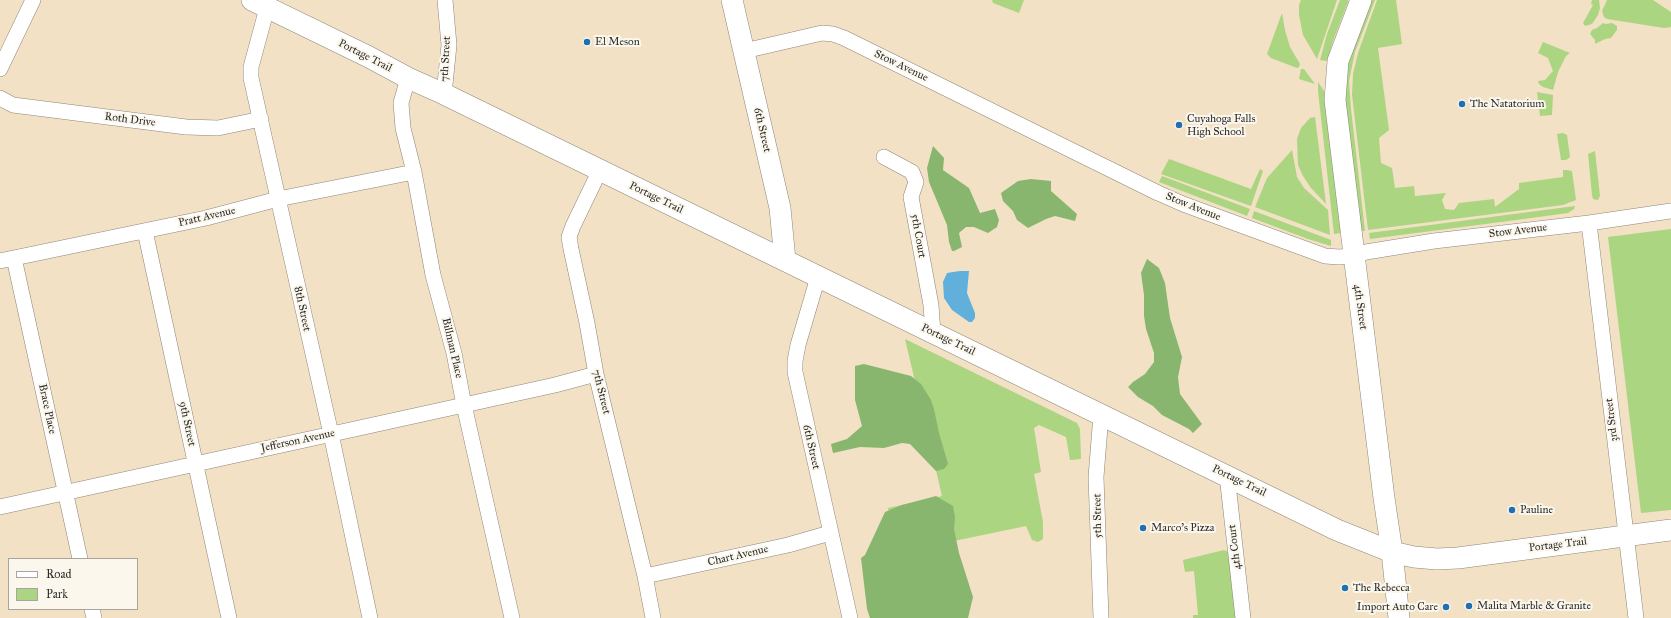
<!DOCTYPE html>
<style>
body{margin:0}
#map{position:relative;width:1671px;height:618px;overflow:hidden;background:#f2e1c5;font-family:"IM FELL Great Primer",serif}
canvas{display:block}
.legend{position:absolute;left:8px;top:558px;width:130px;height:52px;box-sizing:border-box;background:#fbf7ec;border:1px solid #a8a59f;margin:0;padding:5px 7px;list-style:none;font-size:12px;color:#2b2b2b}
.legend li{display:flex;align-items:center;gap:8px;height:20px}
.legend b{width:20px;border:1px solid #a8a59f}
</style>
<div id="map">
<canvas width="1671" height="618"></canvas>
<ul class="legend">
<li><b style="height:5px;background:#fff"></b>Road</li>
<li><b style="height:11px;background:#abd580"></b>Park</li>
</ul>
</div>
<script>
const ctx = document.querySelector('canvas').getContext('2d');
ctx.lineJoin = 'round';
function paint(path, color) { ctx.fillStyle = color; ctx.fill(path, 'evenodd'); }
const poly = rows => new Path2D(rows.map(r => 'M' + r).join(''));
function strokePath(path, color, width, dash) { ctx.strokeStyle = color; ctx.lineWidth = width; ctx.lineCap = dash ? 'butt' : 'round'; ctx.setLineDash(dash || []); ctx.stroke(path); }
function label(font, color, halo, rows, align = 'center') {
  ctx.font = font + ' "IM FELL Great Primer",serif'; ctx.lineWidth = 4; ctx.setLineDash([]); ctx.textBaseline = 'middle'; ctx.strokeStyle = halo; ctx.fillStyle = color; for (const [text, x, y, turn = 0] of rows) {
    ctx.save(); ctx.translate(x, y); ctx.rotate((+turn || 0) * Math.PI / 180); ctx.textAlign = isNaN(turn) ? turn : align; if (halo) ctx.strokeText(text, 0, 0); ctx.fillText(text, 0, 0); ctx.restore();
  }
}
paint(poly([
 [992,0,1024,0,1019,13,993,3],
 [1301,0,1337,0,1317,59,1303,35,1299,15,1299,5],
 [1340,0,1348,0,1348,2,1333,41,1327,61,1320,60,1327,34],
 [1368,0,1375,0,1355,52,1349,81,1351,109,1365,231,1360,231,1343,94,1352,41],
 [1377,0,1396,0,1402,44,1378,48,1389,130,1379,138,1381,163,1392,168,1395,188,1414,186,1415,196,1446,193,1442,200,1445,209,1454,210,1459,203,1494,199,1495,207,1519,189,1519,183,1563,177,1563,170,1567,170,1572,171,1576,200,1563,205,1368,230,1352,95,1353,74,1358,53],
 [1592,0,1599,0,1600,8,1598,15,1592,24,1585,26,1583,23,1593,5,1591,4],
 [1607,0,1653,0,1671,12,1671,27,1664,28,1607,19,1604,17,1602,11],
 [1282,13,1285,30,1290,47,1300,64,1299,67,1297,68,1271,58,1267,54],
 [1603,23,1606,24,1612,23,1617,26,1617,30,1611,38,1605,39,1595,44,1595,40,1590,34,1592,30,1597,28],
 [1543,42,1570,53,1566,56,1558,72,1553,90,1543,87,1539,84,1538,81,1545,80,1553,71,1548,58,1538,53],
 [1301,69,1304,69,1315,84,1299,79],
 [1318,82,1324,91,1340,227,1340,233,1334,234,1318,91],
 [1537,92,1553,95,1552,115,1540,116],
 [1315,117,1326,204,1311,188,1303,176,1298,165,1297,139,1301,128,1310,118],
 [1563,133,1567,135,1570,157,1566,160,1561,160,1557,134],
 [1292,150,1297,177,1304,188,1328,210,1330,235,1255,207,1267,178],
 [1595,151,1600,196,1598,200,1593,199,1592,195,1588,154],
 [1169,159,1251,189,1260,169,1263,171,1251,206,1161,174],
 [1162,176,1250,209,1247,216,1159,182],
 [1575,206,1574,209,1568,213,1501,222,1370,239,1369,233],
 [1254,211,1331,240,1331,246,1308,239,1252,218],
 [1671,229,1671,510,1641,513,1608,237],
 [905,339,1077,423,1080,429,1081,459,1070,460,1066,437,1039,425,1034,428,1041,472,1034,474,1043,522,1043,539,1038,542,1032,540,1026,526,954,541,897,546,888,508,942,496],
 [1224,550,1228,552,1237,618,1193,618,1193,615,1198,615,1194,571,1185,572,1183,560]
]), '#abd580');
paint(poly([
 [933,146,944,158,943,170,969,188,980,213,995,209,999,220,997,227,988,233,974,227,966,227,959,233,962,247,954,251,952,251,949,242,947,225,929,182,927,168],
 [1031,179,1051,181,1051,191,1077,214,1075,221,1055,216,1046,219,1028,228,1017,220,1013,211,1003,201,1001,193,1018,181],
 [1147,259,1159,268,1165,283,1170,318,1182,357,1178,377,1180,394,1202,424,1193,433,1189,429,1162,415,1153,406,1138,397,1128,387,1133,382,1145,374,1154,362,1154,353,1146,329,1144,316,1144,295,1141,273],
 [864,364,911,376,921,384,931,400,934,409,939,433,948,464,944,469,936,471,910,444,902,443,884,448,860,447,833,453,831,444,847,439,862,426,855,400,855,366],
 [936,496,953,506,955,517,954,529,959,553,973,597,968,618,870,618,867,609,861,558,865,555,885,512,902,505]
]), '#88b66e');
paint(poly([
 [960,271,969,271,967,293,975,313,975,318,972,322,969,322,952,310,944,298,943,282,947,273]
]), '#61b0db');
const street = poly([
 [266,0,267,8,251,67,251,78,331,434,370,618],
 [744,51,822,33,833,34,844,38,1158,193,1183,204,1325,256,1339,257,1353,256,1366,252,1434,241,1589,223,1671,211],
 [0,69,33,0],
 [408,78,401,103,403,128,414,172,433,275,454,353,464,405,512,618],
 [444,94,449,45,445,0],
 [0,98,13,105,186,127,218,128,261,119],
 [884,157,912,172,916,182,911,197,931,305,933,333],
 [600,170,573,226,569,237,571,249,587,323,596,374,645,576,653,618],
 [1589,223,1636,618],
 [145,231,229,618],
 [14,258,80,559],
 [0,261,206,218,278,199,414,172],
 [818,277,798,345,795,361,795,372,850,618],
 [1101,415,1096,477,1101,618],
 [1227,475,1243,618],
 [0,507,555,385,596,374],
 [645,576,788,545,830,533],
 [92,609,94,618]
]);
const secondary = poly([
 [252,0,369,57,408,78,444,94,1337,530,1392,552,1414,557,1437,559,1458,558,1671,530],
 [732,0,780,208,785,260],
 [1361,0,1338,61,1335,100,1384,498,1392,552,1399,618]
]);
strokePath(street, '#8e8678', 16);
strokePath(secondary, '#8e8678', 22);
strokePath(street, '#fff', 15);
strokePath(secondary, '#fff', 21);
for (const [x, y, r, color] of [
 [587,42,4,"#1f6fb2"],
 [1462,104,4,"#1f6fb2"],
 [1179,125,4,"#1f6fb2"],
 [1512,510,4,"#1f6fb2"],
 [1143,528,4,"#1f6fb2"],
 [1345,588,4,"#1f6fb2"],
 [1469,606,4,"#1f6fb2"],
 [1446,607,4,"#1f6fb2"]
]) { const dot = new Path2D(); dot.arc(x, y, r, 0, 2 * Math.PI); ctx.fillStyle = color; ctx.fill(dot); strokePath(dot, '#fbf7ec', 1.5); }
label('11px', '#2b2b2b', '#fbf7ec', [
 ["El Meson",595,42],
 ["The Natatorium",1470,104],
 ["Cuyahoga Falls",1187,119],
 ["High School",1187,132],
 ["Pauline",1520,510],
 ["Marco's Pizza",1151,528],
 ["The Rebecca",1353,588],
 ["Malita Marble & Granite",1477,606],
 ["Import Auto Care",1438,607,"right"]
], 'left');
label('11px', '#2b2b2b', '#fbf7ec', [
 ["Portage Trail",365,56,27],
 ["7th Street",446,59,-87],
 ["Stow Avenue",901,66,26],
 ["Roth Drive",130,120,7],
 ["6th Street",762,130,77],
 ["Portage Trail",656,198,26],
 ["Stow Avenue",1193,207,22],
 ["Pratt Avenue",207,217,-13],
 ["Stow Avenue",1518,231,-7],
 ["5th Court",918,236,80],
 ["4th Street",1360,307,82],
 ["8th Street",302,309,78],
 ["Portage Trail",948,340,26],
 ["Billman Place",452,348,77],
 ["7th Street",601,392,76],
 ["Brace Place",47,409,78],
 ["3rd Street",1612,420,-97],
 ["9th Street",187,424,78],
 ["Jefferson Avenue",298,441,-12],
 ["6th Street",811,447,77],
 ["Portage Trail",1239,481,26],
 ["5th Street",1098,516,-91],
 ["Portage Trail",1558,545,-7],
 ["4th Court",1235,547,-97],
 ["Chart Avenue",738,556,-13]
]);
</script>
